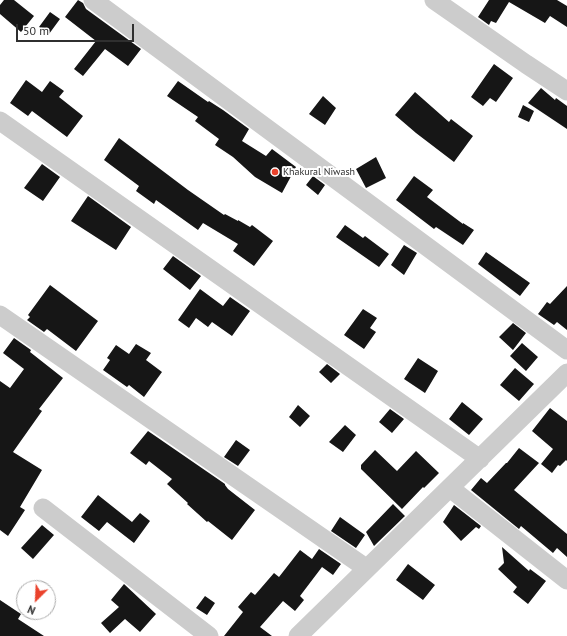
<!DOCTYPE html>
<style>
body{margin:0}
#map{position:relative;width:567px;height:636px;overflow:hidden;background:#fff;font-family:"PT Sans",sans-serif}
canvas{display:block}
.north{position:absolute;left:16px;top:580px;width:40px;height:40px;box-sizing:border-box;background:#fff;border:1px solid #acacac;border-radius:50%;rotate:204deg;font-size:11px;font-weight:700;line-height:16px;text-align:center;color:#2f2f2f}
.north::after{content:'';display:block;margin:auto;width:14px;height:18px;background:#ea422c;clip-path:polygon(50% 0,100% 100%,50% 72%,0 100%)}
.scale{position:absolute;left:16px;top:24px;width:118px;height:18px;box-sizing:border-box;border:2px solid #2f2f2f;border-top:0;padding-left:5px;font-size:12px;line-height:14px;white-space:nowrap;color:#2f2f2f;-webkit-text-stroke:3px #fff;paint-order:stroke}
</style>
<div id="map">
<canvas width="567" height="636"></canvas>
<div class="north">N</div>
<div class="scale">50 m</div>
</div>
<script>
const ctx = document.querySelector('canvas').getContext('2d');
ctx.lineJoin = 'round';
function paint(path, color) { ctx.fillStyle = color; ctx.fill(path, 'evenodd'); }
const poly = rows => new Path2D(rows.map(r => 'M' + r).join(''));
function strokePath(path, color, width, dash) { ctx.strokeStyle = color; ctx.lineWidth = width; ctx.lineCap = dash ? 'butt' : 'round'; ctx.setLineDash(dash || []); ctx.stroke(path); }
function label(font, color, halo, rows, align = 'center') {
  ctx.font = font + ' "PT Sans",sans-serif'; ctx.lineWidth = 4; ctx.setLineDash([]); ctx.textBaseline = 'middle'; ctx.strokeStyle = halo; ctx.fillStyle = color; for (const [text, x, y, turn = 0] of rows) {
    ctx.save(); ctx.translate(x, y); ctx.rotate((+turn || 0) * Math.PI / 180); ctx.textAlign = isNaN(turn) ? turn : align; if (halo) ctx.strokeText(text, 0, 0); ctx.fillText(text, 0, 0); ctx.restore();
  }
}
paint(poly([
 [4,0,14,0,34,16,21,32,0,14,0,5],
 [78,0,83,3,86,9,141,49,128,66,105,49,83,76,74,69,96,41,65,17],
 [489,0,557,0,567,6,567,27,550,16,545,23,509,2,496,23,491,21,489,25,478,17],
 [50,12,60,19,49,34,39,27],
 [494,64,513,78,496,102,490,98,483,106,471,97],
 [26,80,42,92,50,81,64,91,59,97,83,116,67,137,32,111,28,116,10,103],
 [178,81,208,102,209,101,223,110,249,129,242,141,266,156,272,149,296,167,282,193,255,177,233,157,215,145,219,139,195,121,198,117,167,96],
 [541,88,555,100,556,98,567,106,567,129,528,103],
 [415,92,449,122,451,119,473,136,454,162,416,133,395,115],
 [323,96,336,108,325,125,309,114],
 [523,105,534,111,529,122,518,117],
 [119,138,188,190,224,215,225,214,238,221,238,220,250,227,252,225,273,241,254,266,233,251,238,244,203,223,198,230,156,200,154,204,136,191,139,186,104,160],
 [376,157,386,178,366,188,356,169],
 [42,164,60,177,43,201,24,188],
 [313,176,325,185,318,195,306,185],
 [414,176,433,190,427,197,463,224,463,223,474,230,463,245,436,227,434,229,396,200],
 [88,196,131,227,116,250,71,221],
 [345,225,363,238,365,236,389,254,379,267,336,237],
 [404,245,417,253,404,275,391,265],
 [486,252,530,283,520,296,478,264],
 [173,256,201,276,190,290,163,269],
 [50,285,98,321,76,351,47,329,44,332,27,320,30,317,28,315],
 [567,286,567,330,557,322,554,325,538,314,547,302,550,304],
 [200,289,223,306,230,297,250,311,232,336,212,322,208,327,196,318,189,328,178,320],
 [363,309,377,318,370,328,376,332,364,349,344,335],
 [513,323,526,333,513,350,499,337],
 [14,338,31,350,30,352,63,378,39,409,42,411,13,452,42,470,20,507,25,510,8,536,0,530,0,381,10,388,24,369,3,353],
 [522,343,538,357,526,371,510,356],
 [136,344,151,353,146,360,162,372,144,397,129,385,127,387,103,370,110,360,107,358,116,345,129,354],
 [418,358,438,371,425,393,404,379],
 [327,364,340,374,331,383,319,372],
 [515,368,534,384,519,401,500,385],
 [462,402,483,419,469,435,449,419],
 [298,405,310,416,300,427,289,417],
 [550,408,567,421,567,461,566,460,560,466,558,465,552,473,541,464,553,449,532,431],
 [390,409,404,419,392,433,379,422],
 [345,425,356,435,343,452,329,442],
 [148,431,225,484,225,485,228,489,255,510,232,540,208,521,207,522,187,504,188,503,167,484,172,479,149,461,146,465,130,453],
 [236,440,250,450,238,466,224,457],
 [519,448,539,463,514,490,567,534,567,557,557,548,553,553,521,526,519,529,471,490,481,478,487,483,506,463,507,463],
 [375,450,397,471,416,451,439,473,424,488,423,487,402,509,361,469,361,465],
 [98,495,132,522,140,513,150,521,134,543,107,522,99,531,81,517],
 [393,504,405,516,374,546,366,532],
 [454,505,481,526,479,529,476,527,461,541,443,522],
 [340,517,365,535,356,548,331,531],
 [42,525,54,535,33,559,21,548],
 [502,547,529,571,530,569,546,581,528,604,513,592,517,587,498,569,504,563],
 [319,549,341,564,333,575,322,567,300,596,304,600,295,611,283,601,260,627,272,636,224,636,243,612,238,607,251,592,255,595,274,573,279,577,300,550,312,559],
 [408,564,435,585,423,600,396,580],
 [124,584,156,614,140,632,125,619,110,633,101,623,119,607,111,600],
 [205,596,215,603,207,615,196,608],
 [0,600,21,614,18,619,44,636,0,636]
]), '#161616');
strokePath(poly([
 [93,0,567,350],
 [434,0,526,64,567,91],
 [0,121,480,459],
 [0,315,366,568],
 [450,488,567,580],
 [43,508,209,636],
 [298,636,567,373]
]), '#ccc', 19);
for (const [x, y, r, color] of [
 [275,172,4,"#ea422c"]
]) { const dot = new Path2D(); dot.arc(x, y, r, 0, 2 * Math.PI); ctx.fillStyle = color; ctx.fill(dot); strokePath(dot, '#fff', 1.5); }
label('10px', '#2f2f2f', '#fff', [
 ["Khakural Niwash",283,172]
], 'left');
</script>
